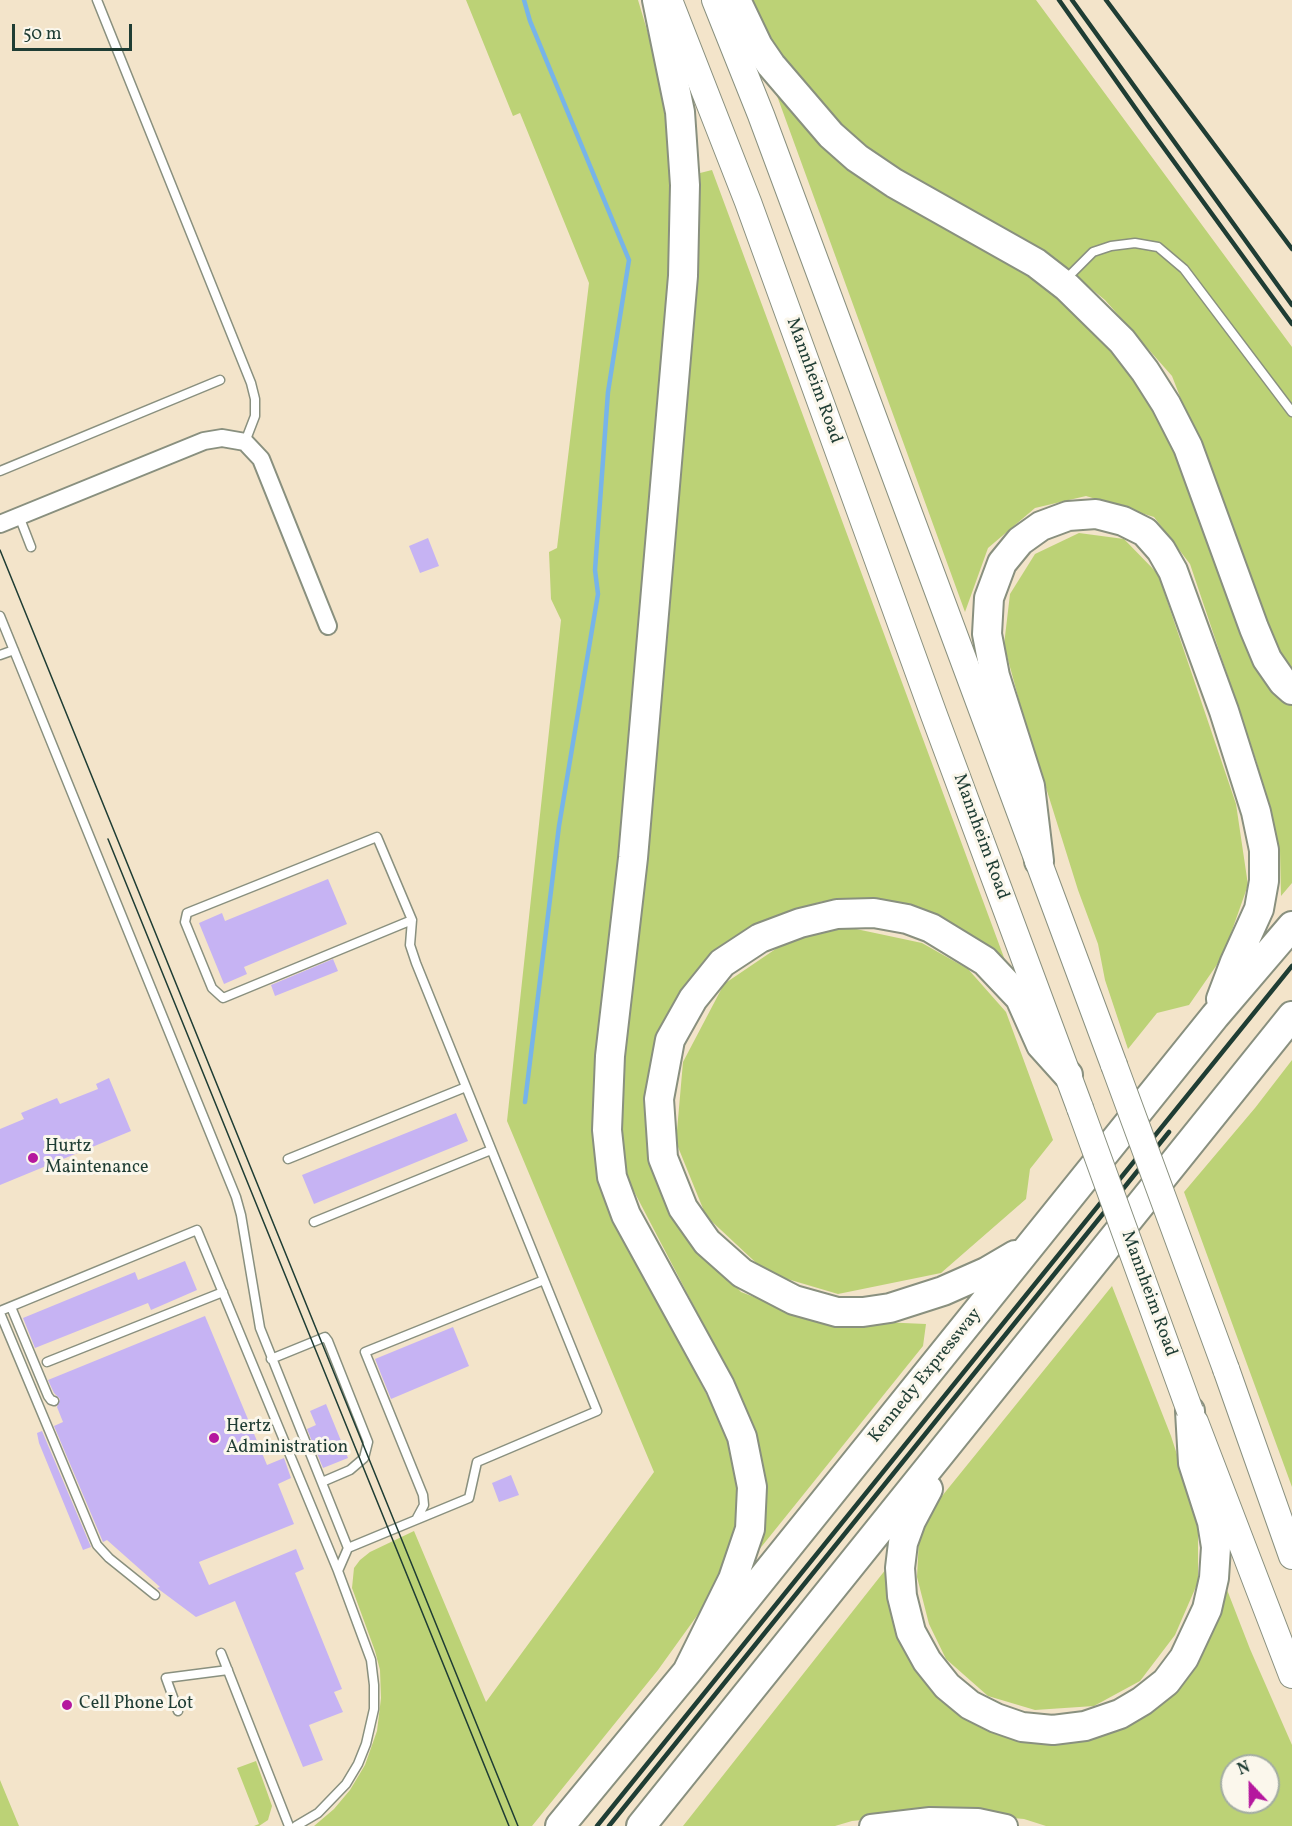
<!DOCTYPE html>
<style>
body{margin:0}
#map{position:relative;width:1292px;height:1826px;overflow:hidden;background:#f3e4ca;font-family:Vollkorn,serif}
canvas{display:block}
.north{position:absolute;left:1220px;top:1754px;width:60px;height:60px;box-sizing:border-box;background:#fbf7ec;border:2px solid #a3ada2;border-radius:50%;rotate:338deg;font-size:16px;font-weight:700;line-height:24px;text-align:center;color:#1f3d34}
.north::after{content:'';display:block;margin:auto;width:21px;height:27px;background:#b5179e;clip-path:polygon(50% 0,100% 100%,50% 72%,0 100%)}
.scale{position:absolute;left:12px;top:24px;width:120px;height:27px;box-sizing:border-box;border:3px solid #1f3d34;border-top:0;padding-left:8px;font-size:18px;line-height:21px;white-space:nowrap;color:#1f3d34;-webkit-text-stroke:4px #fbf7ec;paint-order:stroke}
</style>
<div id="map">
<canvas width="1292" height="1826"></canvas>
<div class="north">N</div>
<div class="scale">50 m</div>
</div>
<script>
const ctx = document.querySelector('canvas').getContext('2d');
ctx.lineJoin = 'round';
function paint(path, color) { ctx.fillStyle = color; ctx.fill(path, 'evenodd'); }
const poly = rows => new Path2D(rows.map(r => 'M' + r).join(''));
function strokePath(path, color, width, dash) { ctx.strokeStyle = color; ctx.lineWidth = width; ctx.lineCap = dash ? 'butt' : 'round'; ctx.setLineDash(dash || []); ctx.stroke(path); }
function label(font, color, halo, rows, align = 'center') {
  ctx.font = font + ' Vollkorn,serif'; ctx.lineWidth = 6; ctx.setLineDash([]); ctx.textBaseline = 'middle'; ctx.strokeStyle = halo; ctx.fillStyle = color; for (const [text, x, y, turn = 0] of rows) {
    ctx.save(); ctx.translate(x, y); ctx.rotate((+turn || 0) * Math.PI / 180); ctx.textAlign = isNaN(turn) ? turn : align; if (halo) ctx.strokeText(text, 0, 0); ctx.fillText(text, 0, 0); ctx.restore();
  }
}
paint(poly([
 [466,0,638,0,659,70,671,162,671,249,663,388,627,785,595,1080,593,1138,606,1197,620,1228,728,1436,738,1487,734,1541,709,1599,658,1670,532,1826,314,1826,334,1809,350,1790,365,1765,377,1731,381,1698,380,1670,375,1651,352,1588,354,1568,360,1560,370,1552,414,1531,486,1702,654,1472,507,1121,561,620,551,599,549,552,557,548,589,283,520,113,513,116],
 [746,0,1036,0,1292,347,1292,670,1287,666,1276,644,1172,376,1105,300,1050,255,915,179,875,152,840,125,771,47],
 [776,93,814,135,952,228,1068,301,1139,379,1182,468,1242,635,1260,675,1292,704,1292,883,1281,896,1280,851,1257,763,1190,564,1154,517,1086,496,1035,508,988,548,965,612],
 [712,170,1006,963,939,915,884,902,823,901,767,919,711,955,668,1012,645,1097,654,1173,689,1237,741,1292,812,1319,926,1324,923,1346,758,1551,764,1495,757,1440,734,1383,626,1176,618,1116,625,1022,668,632,691,336,700,173],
 [1079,533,1124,539,1158,574,1236,804,1248,885,1223,956,1189,1005,1157,1013,1128,1049,1105,980,1098,944,1078,890,1022,711,1004,645,1010,594,1035,554],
 [842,926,922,943,968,969,1006,1012,1053,1140,1030,1169,1026,1199,941,1273,838,1294,767,1273,706,1216,676,1142,683,1062,724,984,783,944],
 [1292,1060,1292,1487,1184,1192,1255,1108],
 [1112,1286,1171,1436,1198,1520,1198,1582,1175,1635,1140,1681,1094,1706,1035,1710,988,1696,946,1659,929,1624,917,1577,919,1538,938,1501],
 [890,1564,889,1596,895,1627,912,1663,936,1696,971,1722,1015,1737,1149,1707,1224,1582,1250,1649,1292,1745,1292,1826,1046,1826,1024,1819,970,1814,924,1814,852,1821,835,1826,683,1826],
 [1232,1766,1268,1766,1268,1802,1232,1802],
 [256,1761,272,1806,268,1820,259,1826,254,1826,259,1824,237,1768],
 [0,1780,19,1826,0,1826]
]), '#bcd276');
strokePath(poly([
 [524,0,530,21,629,260,608,392,595,570,598,594,559,826,525,1102]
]), '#77b4e9', 4.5);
paint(poly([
 [428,538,439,566,420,573,409,546],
 [328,879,347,924,244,967,247,974,224,984,199,923,222,913,225,921],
 [333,959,338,971,275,996,271,985],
 [109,1078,131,1131,0,1185,0,1129,24,1119,21,1113,57,1098,60,1104,98,1089,96,1084],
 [456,1113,468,1141,314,1204,302,1175],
 [185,1261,197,1290,151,1310,148,1303,35,1348,23,1318,135,1272,138,1280],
 [205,1316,267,1465,284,1458,291,1478,278,1484,294,1524,199,1562,209,1585,296,1549,304,1569,295,1573,342,1689,334,1692,343,1712,309,1725,323,1760,303,1767,235,1601,196,1617,157,1588,160,1587,107,1540,103,1542,54,1426,63,1422,57,1407,60,1399,54,1393,48,1380],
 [453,1327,469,1366,391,1399,375,1359],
 [326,1404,348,1458,323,1468,307,1429,316,1425,310,1411],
 [42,1431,91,1547,83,1550,39,1443,37,1433],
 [511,1475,519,1495,499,1502,492,1483]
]), '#c6b3f3');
const lane = poly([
 [97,0,251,383,255,399,255,416,245,442],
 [1066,279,1093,252,1111,246,1135,243,1158,247,1184,269,1292,412],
 [0,471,220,380],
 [19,516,31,547],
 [0,616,236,1197,241,1215,260,1328,348,1548],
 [0,655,14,650],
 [288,1159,466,1087],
 [314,1222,491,1150],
 [11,1307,48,1396,51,1400,54,1401],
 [0,1311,197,1230,338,1571],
 [0,1313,97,1545,109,1558,155,1595],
 [271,1359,325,1337,328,1341,368,1442,364,1458,350,1470,322,1482],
 [47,1362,223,1292],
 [417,1518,424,1505,423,1495,365,1352,544,1280],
 [221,1653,289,1826],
 [178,1711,166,1678,228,1670],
 [296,1826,318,1813,346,1784,358,1764,366,1744,374,1709,374,1685,371,1660,338,1571,348,1548,469,1498,477,1462,597,1411,416,963,410,945,412,920,377,837,187,913,185,922,212,988,223,998,412,920]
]);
const street = poly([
 [0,524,204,441,222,438,245,442,261,459,328,626]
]);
const secondary = poly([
 [871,1826,930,1819,978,1820,1006,1826]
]);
const primary = poly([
 [669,0,748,202,934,715,1080,1108],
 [715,0,761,115,1114,1065],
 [1226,1369,1292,1556],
 [1195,1422,1292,1675]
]);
const highway = poly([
 [657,0,680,112,685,185,683,276,633,858,610,1056,607,1130,612,1177,626,1215,720,1386,742,1437,752,1487,750,1529,733,1579,687,1672],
 [736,0,758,46,771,65,831,135,857,158,894,183,1036,263,1067,287,1122,341,1145,371,1166,404,1188,447,1254,628,1267,659,1283,682,1292,690],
 [1039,861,1030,786,995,676,987,634,989,598,1002,563,1020,541,1041,526,1068,516,1096,514,1123,521,1145,532,1161,550,1173,571,1224,711,1256,812,1264,850,1264,881,1259,909,1235,962,1221,999],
 [1015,1255,986,1272,943,1291,890,1308,863,1312,837,1312,794,1300,742,1273,707,1242,683,1208,663,1158,659,1099,670,1040,693,999,722,963,760,938,800,923,837,914,874,913,907,919,931,928,985,961,1020,998,1041,1045,1068,1075],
 [928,1489,911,1521,903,1543,900,1568,902,1596,911,1632,927,1661,947,1686,970,1705,996,1718,1022,1727,1053,1730,1085,1726,1120,1714,1142,1701,1166,1682,1184,1658,1207,1609,1214,1578,1216,1547,1212,1522,1193,1463,1190,1411],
 [560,1826,687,1672,1215,1016,1292,926],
 [641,1826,1292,1016]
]);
strokePath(lane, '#89907f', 11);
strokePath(street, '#89907f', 20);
strokePath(secondary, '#89907f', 26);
strokePath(primary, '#89907f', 28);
strokePath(highway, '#89907f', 32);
strokePath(lane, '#fff', 8);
strokePath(street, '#fff', 16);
strokePath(secondary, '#fff', 22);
strokePath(primary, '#fff', 26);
strokePath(highway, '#fff', 28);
strokePath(poly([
 [0,550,518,1826],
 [108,839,509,1826]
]), '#1f3d34', 1.5);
strokePath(poly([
 [1059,0,1148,126,1292,324],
 [1072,0,1292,305],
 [1106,0,1292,249],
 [597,1826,1292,966],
 [609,1826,1169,1132]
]), '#1f3d34', 4.5);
const primaryBridge = poly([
 [1114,1065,1226,1369],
 [1080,1108,1190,1411]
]);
strokePath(primaryBridge, '#89907f', 28, []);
strokePath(primaryBridge, '#fff', 26);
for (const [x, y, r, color] of [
 [33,1158,6,"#b5179e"],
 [214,1438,6,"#b5179e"],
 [67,1705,6,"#b5179e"]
]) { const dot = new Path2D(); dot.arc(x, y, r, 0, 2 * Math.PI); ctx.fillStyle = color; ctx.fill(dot); strokePath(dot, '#fbf7ec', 2); }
label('18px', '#1f3d34', '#fbf7ec', [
 ["Mannheim Road",813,381,70],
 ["Mannheim Road",980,837,70],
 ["Mannheim Road",1148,1294,70],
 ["Kennedy Expressway",926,1376,-51]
]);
label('18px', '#1f3d34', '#fbf7ec', [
 ["Hurtz",45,1148],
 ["Maintenance",45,1169],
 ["Hertz",226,1428],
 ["Administration",226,1449],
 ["Cell Phone Lot",79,1705]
], 'left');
</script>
